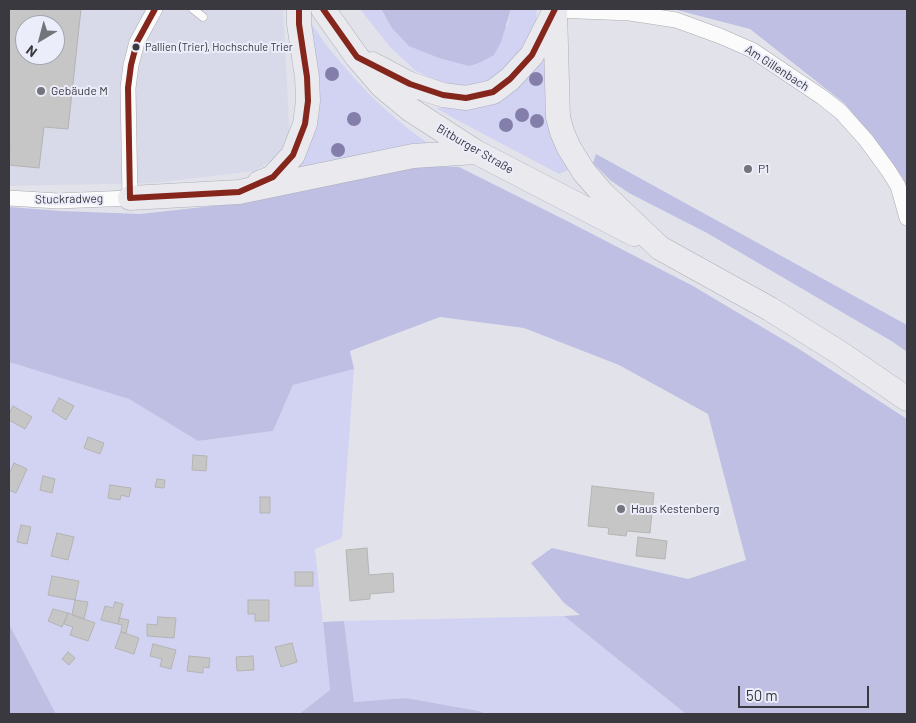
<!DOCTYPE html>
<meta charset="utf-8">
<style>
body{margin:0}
#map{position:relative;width:916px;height:723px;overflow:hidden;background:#e2e3ea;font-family:Barlow,sans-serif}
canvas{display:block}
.frame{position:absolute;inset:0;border:10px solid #39393f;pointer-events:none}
.north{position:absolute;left:15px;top:15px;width:50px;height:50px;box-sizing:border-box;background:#ecedfb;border:1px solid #a4a5b0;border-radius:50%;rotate:217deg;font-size:14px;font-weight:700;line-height:20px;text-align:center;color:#39393f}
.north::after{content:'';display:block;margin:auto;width:18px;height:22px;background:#74747b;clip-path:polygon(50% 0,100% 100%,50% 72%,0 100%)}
.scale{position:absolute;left:738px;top:686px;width:131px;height:22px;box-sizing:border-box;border:2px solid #39393f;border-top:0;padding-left:6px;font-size:15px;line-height:18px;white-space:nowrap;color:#39393f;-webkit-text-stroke:4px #ecedfb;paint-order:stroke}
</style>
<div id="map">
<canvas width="916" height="723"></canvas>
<div class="frame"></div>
<div class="north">N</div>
<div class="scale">50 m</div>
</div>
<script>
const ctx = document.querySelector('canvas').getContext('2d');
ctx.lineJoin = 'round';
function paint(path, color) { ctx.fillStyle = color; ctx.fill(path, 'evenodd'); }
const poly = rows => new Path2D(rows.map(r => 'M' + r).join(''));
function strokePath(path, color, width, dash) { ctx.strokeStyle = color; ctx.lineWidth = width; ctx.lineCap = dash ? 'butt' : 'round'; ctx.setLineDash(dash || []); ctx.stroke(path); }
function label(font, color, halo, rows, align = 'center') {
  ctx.font = font + ' Barlow,sans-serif'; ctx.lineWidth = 4; ctx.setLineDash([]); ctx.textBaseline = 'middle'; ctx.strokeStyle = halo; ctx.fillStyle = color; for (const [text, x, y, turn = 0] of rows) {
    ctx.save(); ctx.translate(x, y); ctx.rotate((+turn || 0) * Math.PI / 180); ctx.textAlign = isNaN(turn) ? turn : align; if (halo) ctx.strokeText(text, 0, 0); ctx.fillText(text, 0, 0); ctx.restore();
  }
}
paint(poly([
 [9,9,283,9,290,142,279,156,255,171,154,183,9,186],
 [25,25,55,25,55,55,25,55]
]), '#d9dae9');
paint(poly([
 [360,9,381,9,384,16,426,51,439,58,453,61,508,25,511,9,537,9,536,21,528,46,493,80,466,87,438,81,416,71,390,47],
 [308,18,326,45,355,79,377,102,406,127,430,145,291,176],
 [546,49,571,169,559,174,455,119,436,108,463,107],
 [9,362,129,399,198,441,273,431,293,385,354,369,342,538,315,549,330,690,299,714,56,714,9,624],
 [564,616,686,714,487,714,479,711,406,698,354,702,344,621]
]), '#d2d3f2');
paint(poly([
 [381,9,511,9,501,42,494,55,479,63,469,66,439,58,409,46,392,28],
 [673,9,907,9,907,191,903,178,873,137,844,103,750,29],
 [596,154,907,325,907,352,893,342,707,233,629,193,610,180,593,163],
 [416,165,459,167,573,224,693,286,799,349,907,419,907,714,686,714,564,616,580,615,564,603,531,563,552,548,688,579,746,560,708,414,619,365,524,328,440,317,350,351,354,369,293,385,273,431,198,441,129,399,9,362,9,207,61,211,140,214,240,203],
 [344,621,354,702,406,698,479,711,487,714,299,714,330,690,323,622],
 [9,624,56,714,9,714]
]), '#bebfe3');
const building = poly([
 [9,9,81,9,68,129,44,127,39,168,9,165,10,143,9,143,9,9],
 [25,25,55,25,55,55,25,55,25,25],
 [59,398,74,406,66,420,52,411,59,398],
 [13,406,32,417,25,429,9,420,9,414,13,406],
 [88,437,104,443,100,454,84,448,88,437],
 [193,455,207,456,206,471,192,470,193,455],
 [14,463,27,469,16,493,9,490,9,474,14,463],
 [43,476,55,479,52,493,40,490,43,476],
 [157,479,165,480,164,488,155,487,157,479],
 [110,485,131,488,129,497,121,495,120,500,108,498,110,485],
 [592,486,654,493,650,533,627,531,626,536,608,534,609,528,588,526,592,486],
 [260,497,270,497,270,513,260,513,260,497],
 [21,525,31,527,27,544,17,542,21,525],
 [57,533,74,537,68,560,51,556,57,533],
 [638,537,667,541,665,559,636,556,638,537],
 [367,548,369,575,393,573,394,592,370,594,370,599,350,601,346,550,367,548],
 [295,572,313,572,313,586,295,586,295,572],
 [52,576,79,581,75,600,48,595,52,576],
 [75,600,88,602,84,619,72,615,75,600],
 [248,600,269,600,269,621,255,621,255,614,248,614,248,600],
 [115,602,123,604,118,624,101,620,105,606,113,608,115,602],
 [53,609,68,613,62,627,48,621,53,609],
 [68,613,95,623,88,641,70,635,73,627,64,624,68,613],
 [158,617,176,618,174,638,147,636,147,624,157,625,158,617],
 [119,618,129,620,126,633,121,632,122,625,118,624,119,618],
 [121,632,139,638,134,654,115,648,121,632],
 [292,643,297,662,281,667,275,647,292,643],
 [153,644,176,650,171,669,160,666,162,659,150,656,153,644],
 [68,652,75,658,69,665,62,659,68,652],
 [189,656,210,658,209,668,203,667,203,673,187,671,189,656],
 [253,656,254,670,237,671,236,657,253,656]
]);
paint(building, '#c6c6c7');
strokePath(building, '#b4b4b4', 1);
const lane = poly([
 [193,9,203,17]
]);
const street = poly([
 [555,9,555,10,630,13,676,20,720,36,752,50,822,97,841,112,866,140,888,170,898,186,907,218],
 [9,198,58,201,130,198,128,88,131,65,137,42,155,9]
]);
const primary = poly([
 [323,9,357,57,382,86,411,110,476,152,634,234],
 [555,10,558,117,562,132,569,148,584,172,603,194,660,248,770,309,840,353,907,399],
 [372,64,410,84,443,95,466,98,493,92,510,79,532,55,554,12],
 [259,183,273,177,293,155,305,124,308,101,307,77,299,24,299,9],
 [130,198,239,192,413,156,476,152]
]);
strokePath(lane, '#a9aab0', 9);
strokePath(street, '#a9aab0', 16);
strokePath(primary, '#adaeba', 25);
strokePath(lane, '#fbfbfc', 8);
strokePath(street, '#fbfbfc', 15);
strokePath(primary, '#e9e9ee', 24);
strokePath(poly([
 [323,9,357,57,410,84,443,95,466,98,493,92,510,79,532,55,555,9],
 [130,198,239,192,273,177,293,155,305,124,308,101,307,77,299,24,299,9],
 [130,198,128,88,131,65,137,42,155,9]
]), '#85261c', 6);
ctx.fillStyle = '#837faa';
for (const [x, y] of [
 [332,74],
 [536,79],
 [522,115],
 [354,119],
 [537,121],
 [506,125],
 [338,150]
]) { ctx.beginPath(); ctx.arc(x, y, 7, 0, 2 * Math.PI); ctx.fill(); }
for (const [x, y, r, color] of [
 [136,47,4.5,"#39393f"],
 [41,91,5,"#74747b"],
 [748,169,5,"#74747b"],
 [621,509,5,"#74747b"]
]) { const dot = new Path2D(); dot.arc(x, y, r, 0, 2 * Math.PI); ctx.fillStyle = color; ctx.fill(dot); strokePath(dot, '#ecedfb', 2); }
label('11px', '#39393f', '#ecedfb', [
 ["Pallien (Trier), Hochschule Trier",145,47]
], 'left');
label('12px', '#39393f', '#ecedfb', [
 ["Am Gillenbach",777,68,33],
 ["Bitburger Straße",475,149,30],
 ["Stuckradweg",69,199,-1]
]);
label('12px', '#39393f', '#ecedfb', [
 ["Gebäude M",51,91],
 ["P1",758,169],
 ["Haus Kestenberg",631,509]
], 'left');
</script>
